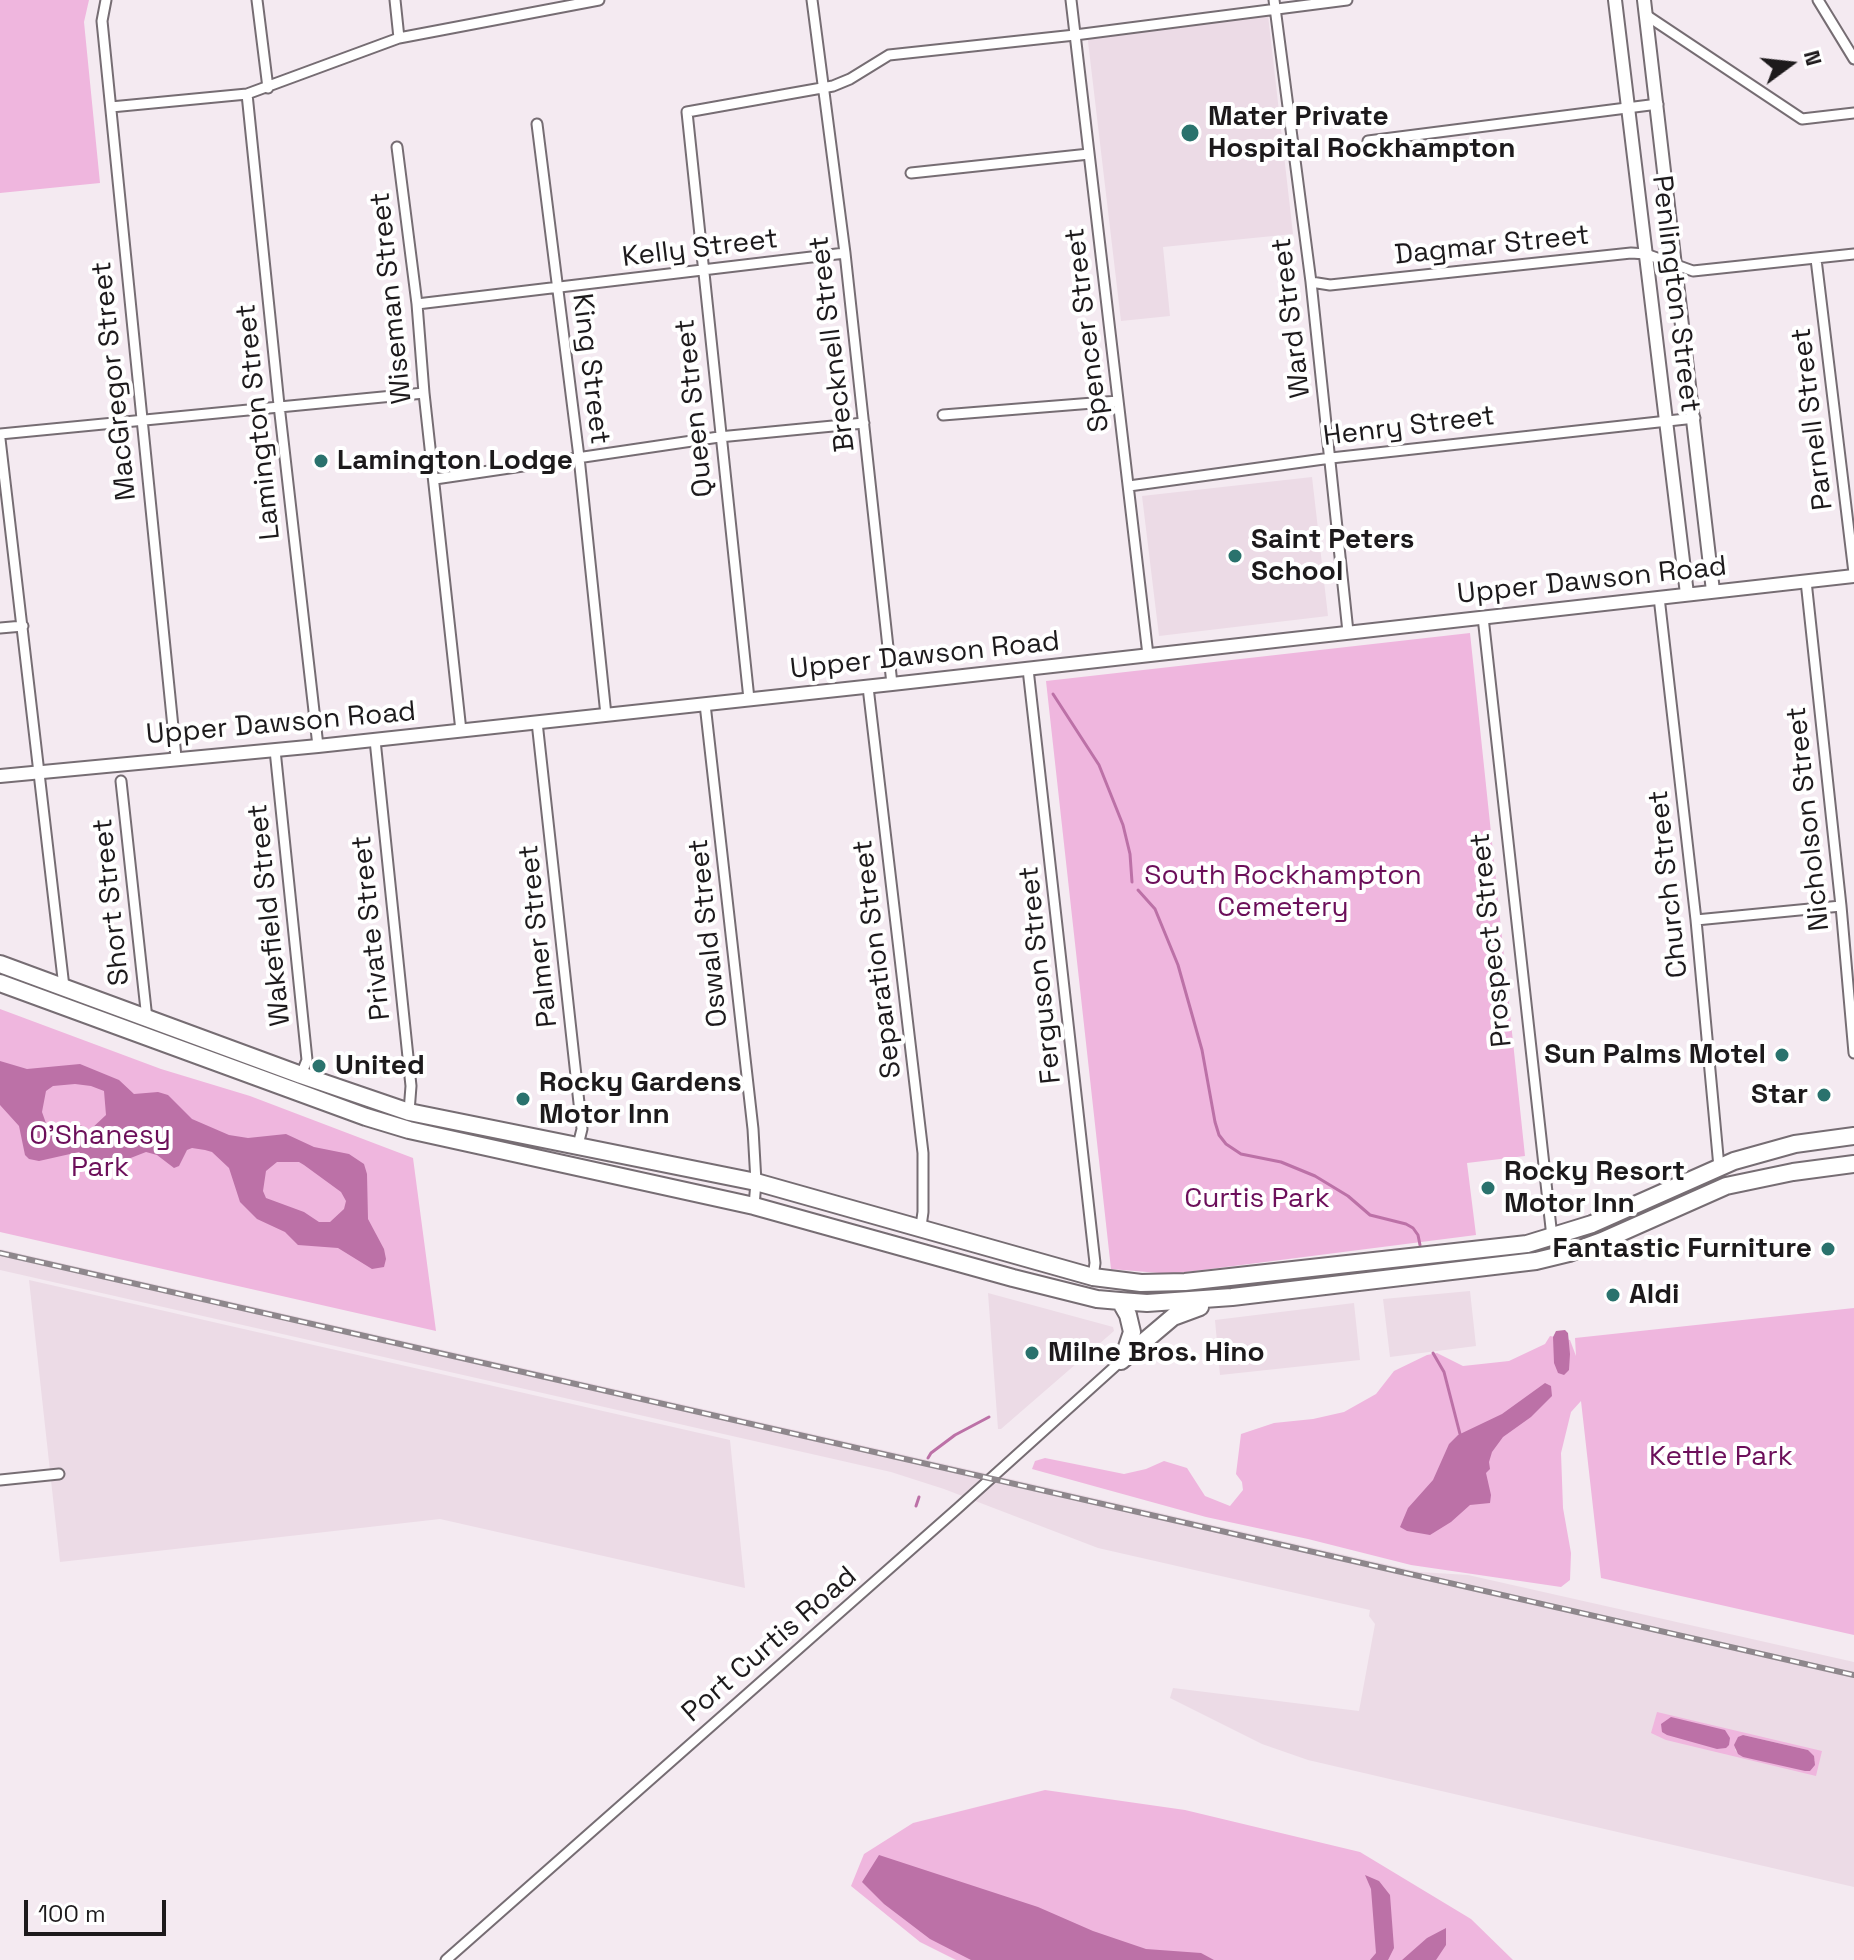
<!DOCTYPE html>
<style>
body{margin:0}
#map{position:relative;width:1854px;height:1960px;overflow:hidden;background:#f4eaf1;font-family:"Space Grotesk",sans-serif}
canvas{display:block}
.north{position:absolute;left:1750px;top:24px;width:80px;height:80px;-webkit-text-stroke:6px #fff;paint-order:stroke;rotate:75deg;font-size:22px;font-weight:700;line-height:32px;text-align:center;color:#1d1a1c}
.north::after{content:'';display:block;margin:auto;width:28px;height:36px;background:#1d1a1c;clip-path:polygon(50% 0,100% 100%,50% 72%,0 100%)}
.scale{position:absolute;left:24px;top:1900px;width:142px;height:36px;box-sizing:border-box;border:4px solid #1d1a1c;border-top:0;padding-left:10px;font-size:24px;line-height:28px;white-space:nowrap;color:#1d1a1c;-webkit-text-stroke:6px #fff;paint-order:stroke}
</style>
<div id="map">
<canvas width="1854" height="1960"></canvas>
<div class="north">N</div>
<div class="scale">100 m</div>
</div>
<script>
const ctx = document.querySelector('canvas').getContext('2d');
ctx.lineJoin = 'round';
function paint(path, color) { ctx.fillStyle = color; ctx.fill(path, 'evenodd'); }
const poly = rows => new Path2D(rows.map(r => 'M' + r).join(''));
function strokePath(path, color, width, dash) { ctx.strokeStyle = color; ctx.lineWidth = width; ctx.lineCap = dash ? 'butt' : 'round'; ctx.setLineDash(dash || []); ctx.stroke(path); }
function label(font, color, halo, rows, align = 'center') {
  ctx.font = font + ' "Space Grotesk",sans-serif'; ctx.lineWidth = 8; ctx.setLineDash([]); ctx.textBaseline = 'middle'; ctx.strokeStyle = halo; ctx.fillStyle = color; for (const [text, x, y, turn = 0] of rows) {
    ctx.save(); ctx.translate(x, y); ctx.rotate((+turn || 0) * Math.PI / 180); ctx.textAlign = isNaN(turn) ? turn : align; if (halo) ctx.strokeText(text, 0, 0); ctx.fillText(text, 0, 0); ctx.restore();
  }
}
paint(poly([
 [1268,15,1293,234,1163,247,1170,316,1121,321,1087,33],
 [1312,477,1328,616,1159,636,1142,496],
 [0,1249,1420,1572,1468,1575,1854,1662,1854,1887,1308,1760,1262,1744,1170,1698,1173,1688,1359,1711,1375,1624,1369,1616,1370,1610,1098,1548,944,1489,891,1472,0,1270],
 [29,1280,730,1440,745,1588,440,1519,60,1562],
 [1470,1291,1476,1346,1390,1357,1383,1299],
 [988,1293,1113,1327,1114,1331,1001,1429,998,1429],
 [1354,1303,1360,1360,1220,1375,1215,1320]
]), '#ecdbe6');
paint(poly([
 [0,0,89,0,84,22,100,183,0,193],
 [1470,633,1525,1156,1467,1163,1476,1235,1171,1274,1111,1269,1046,681],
 [0,1009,161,1069,250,1096,413,1158,436,1331,0,1232],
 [1854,1308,1854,1635,1601,1578,1581,1401,1571,1412,1561,1453,1563,1508,1571,1553,1570,1580,1561,1587,1411,1565,1308,1539,1206,1517,1032,1469,1035,1461,1045,1458,1124,1474,1146,1469,1164,1461,1187,1468,1205,1496,1230,1506,1243,1490,1242,1482,1236,1474,1241,1434,1274,1423,1313,1419,1344,1412,1376,1394,1394,1371,1427,1355,1437,1353,1463,1366,1509,1361,1545,1344,1550,1336,1570,1340,1576,1356,1575,1338],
 [1657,1712,1822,1751,1816,1776,1666,1740,1651,1733],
 [1743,1735,1808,1750,1815,1761,1743,1757,1735,1750],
 [1045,1790,1185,1810,1360,1852,1471,1919,1513,1960,956,1960,920,1942,851,1886,864,1854,913,1823]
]), '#efb6de');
paint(poly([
 [0,1061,27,1069,80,1064,119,1080,134,1094,158,1092,168,1095,192,1119,229,1135,248,1138,286,1134,314,1147,349,1154,364,1164,367,1174,368,1219,384,1249,386,1259,384,1267,372,1269,338,1248,298,1245,285,1232,257,1219,240,1202,229,1168,212,1152,205,1150,192,1148,187,1150,179,1166,174,1168,157,1155,146,1152,105,1168,97,1166,79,1152,39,1161,29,1159,25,1155,19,1126,0,1105],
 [75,1084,91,1086,104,1091,106,1115,90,1130,80,1125,54,1132,48,1129,42,1112,46,1091,53,1086],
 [277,1162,299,1162,304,1165,341,1192,346,1201,344,1209,330,1222,319,1222,304,1212,266,1198,263,1191,266,1171],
 [1565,1330,1568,1333,1570,1354,1569,1370,1564,1375,1558,1373,1554,1363,1553,1337,1556,1331],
 [1545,1383,1551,1386,1552,1396,1531,1417,1503,1437,1492,1452,1489,1462,1490,1469,1486,1473,1491,1495,1490,1503,1470,1505,1451,1522,1430,1535,1407,1531,1400,1527,1408,1508,1433,1480,1449,1444,1458,1435,1502,1414],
 [1671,1717,1725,1730,1730,1738,1729,1745,1726,1748,1717,1749,1667,1735,1662,1732,1661,1724],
 [1743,1735,1808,1750,1814,1756,1815,1765,1810,1771,1805,1771,1743,1757,1738,1754,1734,1745,1738,1737],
 [879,1855,1038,1907,1093,1931,1146,1949,1201,1953,1214,1960,971,1960,930,1939,884,1904,862,1882],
 [1365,1875,1379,1881,1390,1895,1394,1948,1388,1960,1370,1960,1376,1953,1371,1889],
 [1446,1928,1446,1945,1436,1960,1402,1960,1427,1938]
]), '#bc71a7');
strokePath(poly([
 [1053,694,1099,765,1123,825,1130,854,1132,882],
 [1138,890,1155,909,1178,965,1202,1050,1215,1122,1219,1135,1226,1144,1241,1154,1281,1162,1315,1176,1348,1196,1370,1215,1406,1224,1413,1228,1418,1235,1420,1245],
 [1433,1353,1444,1372,1460,1434],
 [928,1458,931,1453,955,1435,989,1417],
 [916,1506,919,1497]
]), '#bc71a7', 3);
const street = poly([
 [106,0,102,21,176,757],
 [257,0,268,88],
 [395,0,399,38],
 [812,0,845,253,892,684],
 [1071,0,1148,655],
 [1274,0,1311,282,1348,632],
 [1818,0,1854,59],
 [1646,15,1802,119,1854,113],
 [247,94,279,405,318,746],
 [111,107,247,94,399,38,599,0],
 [537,124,579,457,606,715],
 [1368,141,1658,104],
 [397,147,417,304,424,393,461,731],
 [911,173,1089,154],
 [1816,259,1854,573],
 [1311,282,1330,285,1631,253,1646,254,1693,271,1854,254],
 [417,304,845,253],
 [943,415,1118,401],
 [0,434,424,393],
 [0,439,64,987],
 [435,479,719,437,864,423],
 [1129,486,1331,458,1695,418],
 [1806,581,1841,906,1854,1053],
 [1659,597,1696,920,1719,1167],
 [1483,617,1552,1237],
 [0,628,23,626],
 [1028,669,1095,1263,1093,1277],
 [868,687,923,1153,923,1212,921,1226],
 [749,699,687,112,833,86,850,79,889,55,1075,35,1347,0],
 [705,704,753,1129,756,1182,754,1206],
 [537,722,579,1103,582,1129,578,1145],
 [375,740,411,1086,409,1112],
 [275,750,307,1060,301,1075],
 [121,781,147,1019],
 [1696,920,1841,906],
 [0,1480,59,1474],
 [446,1960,958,1508,1121,1361]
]);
const secondary = poly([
 [1615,0,1687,594],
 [1644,0,1713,591],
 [0,776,318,746,892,684,1854,576]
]);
const highway = poly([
 [0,964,301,1075,409,1112,756,1182,1093,1277,1141,1283,1185,1282,1527,1244,1592,1224,1734,1161,1795,1144,1854,1136],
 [0,983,366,1117,409,1130,754,1206,1013,1278,1097,1299,1120,1301,1147,1303,1232,1297,1536,1261,1569,1253,1602,1241,1726,1186,1793,1172,1854,1164],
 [1120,1301,1128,1315,1132,1332,1124,1356],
 [1121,1361,1173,1317,1200,1307]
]);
strokePath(street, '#766d73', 13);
strokePath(secondary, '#766d73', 16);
strokePath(highway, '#766d73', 20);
strokePath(street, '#fff', 9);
strokePath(secondary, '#fff', 12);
strokePath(highway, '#fff', 16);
const rail = poly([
 [0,1253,1854,1675]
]);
strokePath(rail, '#8e878c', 6);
strokePath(rail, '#fff', 3, [9]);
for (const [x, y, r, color] of [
 [1190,133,10,"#2a726d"],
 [321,461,8,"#2a726d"],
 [1235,556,8,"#2a726d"],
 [1782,1055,8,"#2a726d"],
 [319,1066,8,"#2a726d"],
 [1824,1095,8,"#2a726d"],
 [523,1099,8,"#2a726d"],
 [1488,1188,8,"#2a726d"],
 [1828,1249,8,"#2a726d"],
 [1613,1295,8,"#2a726d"],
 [1032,1353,8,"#2a726d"]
]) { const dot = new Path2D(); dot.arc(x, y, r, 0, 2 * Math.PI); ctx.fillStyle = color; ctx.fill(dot); strokePath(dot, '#fff', 3); }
label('bold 28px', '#1d1a1c', '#fff', [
 ["Mater Private",1208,117],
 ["Hospital Rockhampton",1208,149],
 ["Lamington Lodge",337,461],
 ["Saint Peters",1251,540],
 ["School",1251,572],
 ["Sun Palms Motel",1766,1055,"right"],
 ["United",335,1066],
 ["Rocky Gardens",539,1083],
 ["Motor Inn",539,1115],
 ["Star",1808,1095,"right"],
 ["Rocky Resort",1504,1172],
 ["Motor Inn",1504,1204],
 ["Fantastic Furniture",1812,1249,"right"],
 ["Aldi",1629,1295],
 ["Milne Bros. Hino",1048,1353]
], 'left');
label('28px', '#1d1a1c', '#fff', [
 ["Dagmar Street",1492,246,-6],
 ["Kelly Street",700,249,-7],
 ["Penlington Street",1675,294,83],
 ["Wiseman Street",392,298,-96],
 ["Ward Street",1292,318,-97],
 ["Spencer Street",1088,330,-97],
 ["Brecknell Street",833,344,-97],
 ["King Street",590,369,83],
 ["MacGregor Street",115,381,-96],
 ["Queen Street",695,408,-96],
 ["Parnell Street",1813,419,-97],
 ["Lamington Street",259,422,-96],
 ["Henry Street",1409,427,-7],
 ["Upper Dawson Road",1592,581,-6],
 ["Upper Dawson Road",925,656,-6],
 ["Upper Dawson Road",281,724,-5],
 ["Nicholson Street",1809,819,-96],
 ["Church Street",1669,884,-96],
 ["Short Street",112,902,-96],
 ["Wakefield Street",270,915,-96],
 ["Private Street",372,928,-96],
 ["Oswald Street",709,933,-96],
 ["Palmer Street",539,936,-96],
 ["Prospect Street",1492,940,-96],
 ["Separation Street",878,959,-97],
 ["Ferguson Street",1041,975,-96],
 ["Port Curtis Road",770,1645,-41]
]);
label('28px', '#6c0f5a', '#fff', [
 ["South Rockhampton",1283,876],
 ["Cemetery",1283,908],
 ["O'Shanesy",100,1136],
 ["Park",100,1168],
 ["Curtis Park",1257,1199],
 ["Kettle Park",1721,1457]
]);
</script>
